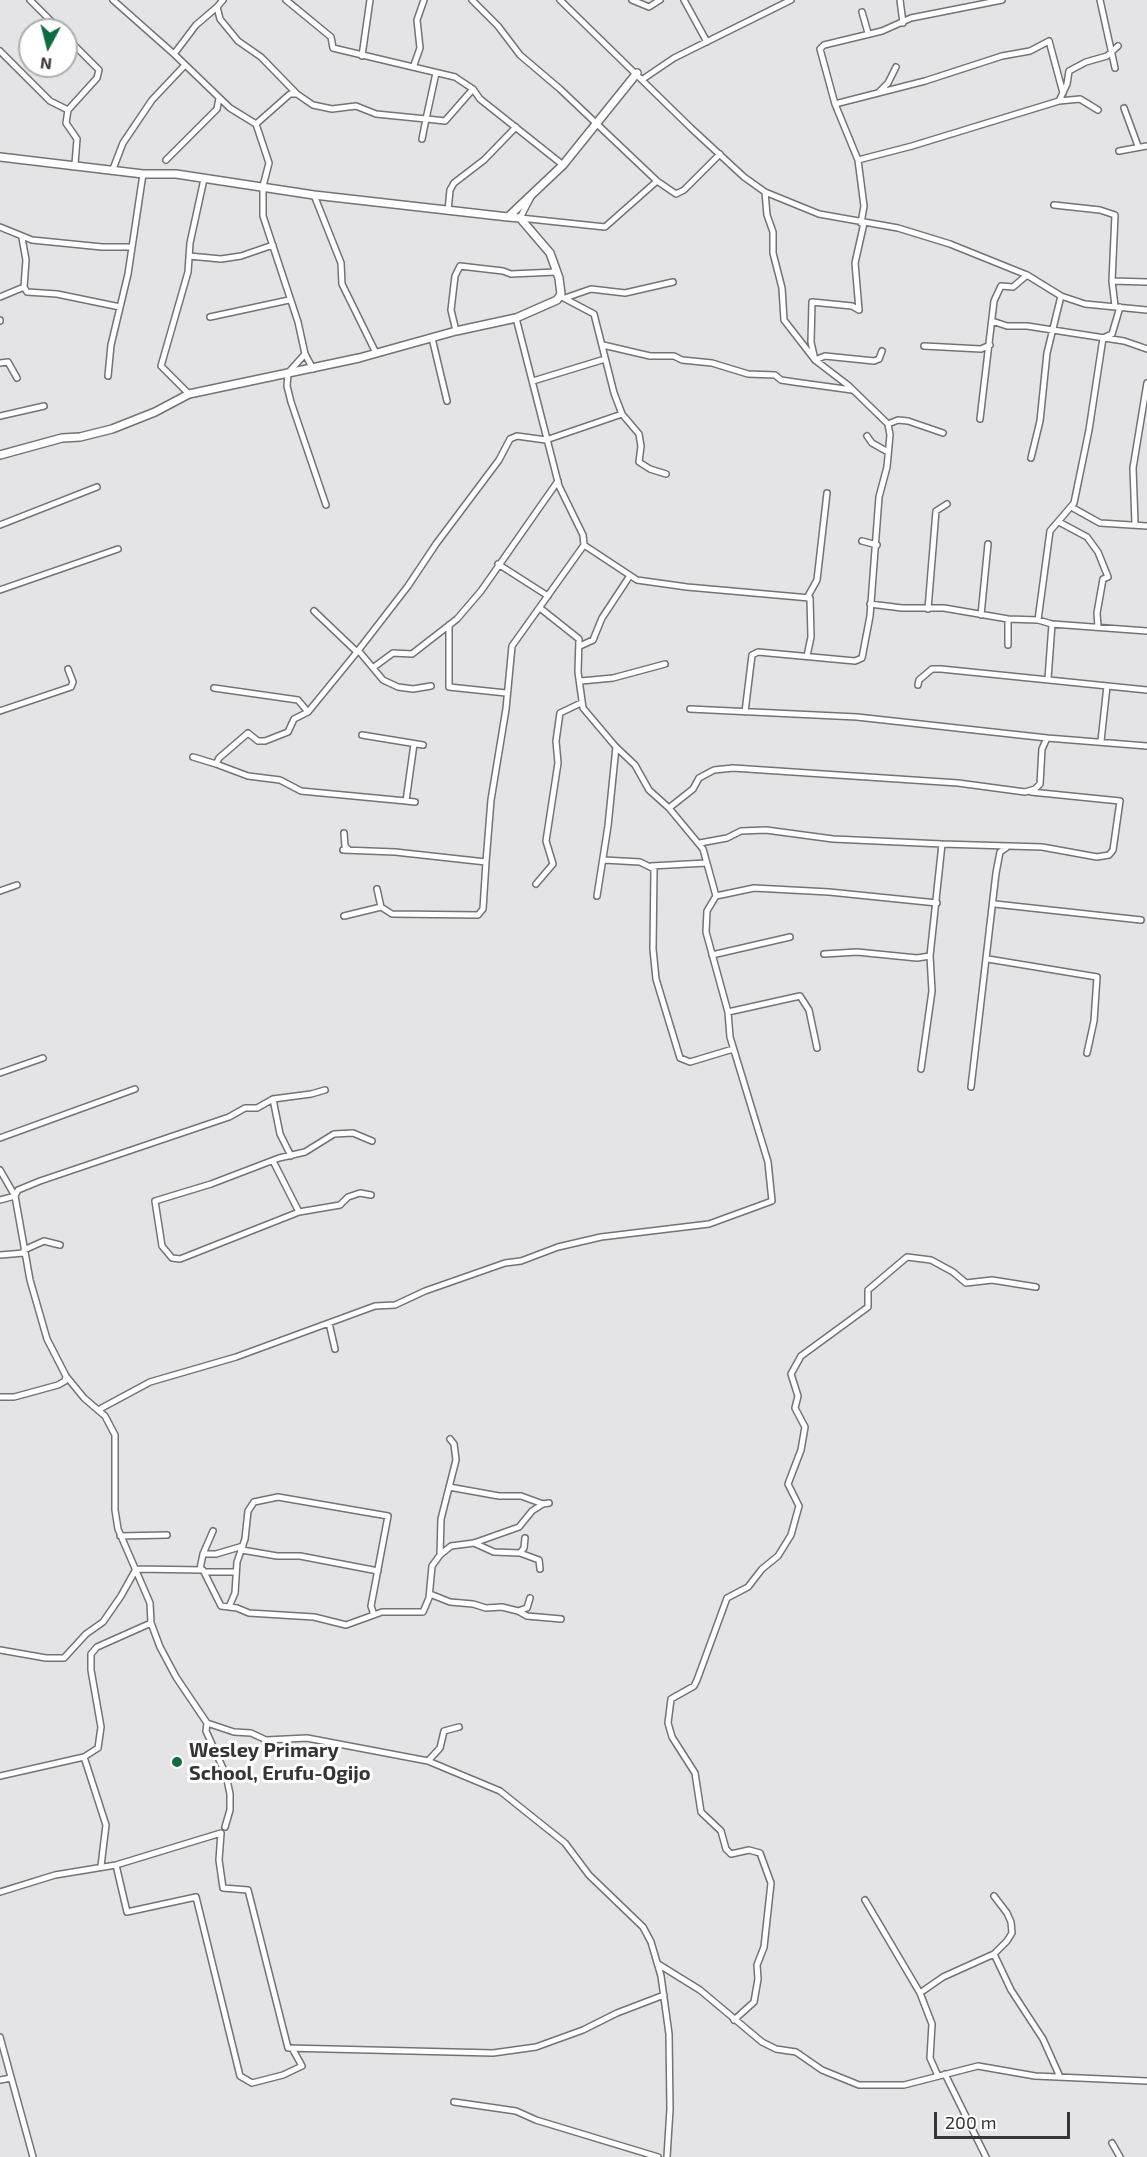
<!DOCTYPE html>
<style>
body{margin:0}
#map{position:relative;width:1147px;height:2157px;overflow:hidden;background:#e4e4e7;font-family:"Exo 2",sans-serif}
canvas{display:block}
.north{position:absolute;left:18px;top:18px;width:60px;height:60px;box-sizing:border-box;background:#fff;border:2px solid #aeaeaf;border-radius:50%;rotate:187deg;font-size:16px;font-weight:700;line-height:24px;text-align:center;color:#353536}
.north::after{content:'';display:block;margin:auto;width:21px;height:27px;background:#0f6c40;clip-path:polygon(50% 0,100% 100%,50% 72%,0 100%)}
.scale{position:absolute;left:934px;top:2112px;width:136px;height:27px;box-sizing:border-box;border:3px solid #353536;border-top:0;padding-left:8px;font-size:18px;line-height:21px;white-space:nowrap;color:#353536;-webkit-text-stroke:4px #fff;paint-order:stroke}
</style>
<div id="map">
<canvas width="1147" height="2157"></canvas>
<div class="north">N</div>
<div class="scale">200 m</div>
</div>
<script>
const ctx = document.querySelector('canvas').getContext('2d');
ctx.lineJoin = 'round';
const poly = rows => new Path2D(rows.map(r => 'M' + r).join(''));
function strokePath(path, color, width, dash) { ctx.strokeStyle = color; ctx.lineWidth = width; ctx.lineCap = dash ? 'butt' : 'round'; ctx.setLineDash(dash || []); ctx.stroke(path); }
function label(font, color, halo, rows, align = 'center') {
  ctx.font = font + ' "Exo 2",sans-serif'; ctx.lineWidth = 6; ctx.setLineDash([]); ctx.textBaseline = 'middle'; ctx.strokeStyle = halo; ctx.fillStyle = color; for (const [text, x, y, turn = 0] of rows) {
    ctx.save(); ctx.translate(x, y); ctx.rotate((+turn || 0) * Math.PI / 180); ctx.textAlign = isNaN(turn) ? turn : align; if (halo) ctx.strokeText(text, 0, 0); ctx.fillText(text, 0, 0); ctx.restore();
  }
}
const minor = poly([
 [30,0,60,30],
 [113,0,174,54],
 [223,0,217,7,220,19,238,41,261,57,297,94],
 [286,0,331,37,333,48,455,77,473,89,480,99,563,165],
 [472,0,498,26,520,55,560,89,657,181,676,194,684,190,720,154],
 [560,0,691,128,744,177,765,192,819,214,898,228,950,244,1027,275,1061,296,1085,304,1147,310],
 [632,0,649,7,660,0],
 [684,0,707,42],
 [900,0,903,23],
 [1100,0,1115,68],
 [217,7,196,25,174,54,230,108,256,124,269,163,263,186,263,216,298,322,305,354,313,369],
 [862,12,868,33],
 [66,37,99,70,97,78,68,110],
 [0,51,50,101,68,110,66,123,77,139,75,164],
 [362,56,370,0],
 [414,65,420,48,417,20,424,0],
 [643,79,674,58,791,0],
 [879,92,888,83,896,67],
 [1059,101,1080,99,1098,110],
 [835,104,925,81,1002,56,1030,51,1049,41,1063,93],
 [1124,108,1138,146],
 [427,119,445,121,473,89],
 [256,124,290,94,297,94,313,105,332,109,356,106,376,114,426,119,436,73],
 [422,139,426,119],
 [1119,151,1147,146],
 [166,160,217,109,219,98],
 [858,160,912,146,1059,101,1067,84,1069,71,1086,62,1107,56,1118,46],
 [113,169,123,143,152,100,185,65],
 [314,195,341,263,342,284,376,353],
 [531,197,520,218,605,227,657,181],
 [1054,205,1100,210,1115,215,1112,281,1115,306],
 [448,211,450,190,454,183,484,160,516,127],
 [861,223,864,206,858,160,835,104,820,49,824,45,882,31,911,18,1002,0],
 [864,223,855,263,859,310,852,306,812,302,811,342,815,360,825,356,874,361,879,359,882,351],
 [0,227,32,240,102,247,131,247],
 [22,238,26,260,24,287,27,292,57,294,120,307],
 [189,256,221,259,241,256,273,245],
 [1112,281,1147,282],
 [560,296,594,314,614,393,622,414,639,434,641,446,639,462,650,469,666,474],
 [0,297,24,287],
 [565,298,591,289,625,293,673,282],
 [210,317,289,300],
 [0,320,0,321],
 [992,321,1007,326,1027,326,1124,341,1147,349],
 [456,331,451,310,455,276,460,266,503,271,511,274,556,272],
 [432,338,447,401],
 [603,345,650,356,674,356,682,360,712,363,748,374,775,375,781,380,794,382,852,390],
 [924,346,981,349,990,345],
 [0,363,8,362,17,378],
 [288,373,305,354],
 [288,374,287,386,291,402,326,505],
 [108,376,111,345,128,274,143,174],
 [533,381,605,359],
 [189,394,161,366,188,272,190,243,204,179],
 [0,416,44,406],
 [980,419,994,301,1001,286,1013,287,1027,275],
 [888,424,898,420,908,421,943,433],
 [867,436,872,443,888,452],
 [1031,458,1040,421,1047,353,1061,296],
 [1073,508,1100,523,1147,526],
 [1059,522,1087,537,1098,552,1108,577,1103,579,1097,613,1098,627],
 [1135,523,1133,468,1147,383],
 [0,525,97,487],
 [862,541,877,545],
 [584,545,637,580,687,587,810,598,811,637,807,656],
 [498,564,548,596],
 [0,590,118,549],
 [807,598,817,580,827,493],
 [870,604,902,608,944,608,1008,619,1038,620,1052,624,1147,631],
 [928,609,936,511,947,504],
 [314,611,357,652,408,586,436,544,499,460,510,439,517,436,546,440,622,414],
 [981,615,988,544],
 [1038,620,1050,531,1074,503,1089,430,1103,338,1112,334,1120,307],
 [449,625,449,687,506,693],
 [1008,645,1008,619],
 [580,646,593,640,602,618,629,577],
 [358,650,383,680,398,687,413,689,431,686],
 [357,652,308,712,294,719,288,732,265,741,258,741,248,733,219,758,216,764,248,776,280,780,301,791,406,801,414,744],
 [374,667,393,653,412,654,457,619,481,591,558,481],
 [1048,679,1052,624],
 [581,681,613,678,665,664],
 [918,685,919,680,932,669,941,669,1147,690],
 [214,688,298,700,308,712],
 [690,709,857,717,1047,738],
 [0,711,71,687,73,682,68,669],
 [745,712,752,655,758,652,855,661,862,658,870,616,879,497,887,467,890,435,888,424,849,386,815,360,784,320,782,288,773,253,773,232,767,215,765,192],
 [362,735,423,745],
 [1101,741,1107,686],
 [193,757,216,764],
 [406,801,415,802],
 [669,808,693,789,699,778,714,770,733,768,958,783,1025,792,1035,789,1040,784,1042,749,1047,738,1147,746],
 [344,833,345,846,349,850],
 [700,843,727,838,741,831,766,830,833,839,942,844,930,956,917,958,857,952,824,954],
 [942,844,1042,847,1097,857,1109,855,1113,850,1120,801,1031,792],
 [343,850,395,852,486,862,483,909,478,915,392,914,381,907,344,916],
 [604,860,640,862,654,869,653,949,656,979,680,1058,690,1062,733,1049],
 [486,862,491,800,506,709,512,646,584,545,583,535,559,486,516,318],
 [651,866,706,863],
 [536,884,553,864,546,841,558,763,556,741,560,713,581,703],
 [377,889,381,907],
 [0,891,17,885],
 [597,896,608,826,616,747],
 [716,896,754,888,829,892,937,903],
 [995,904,1141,920],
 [712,955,790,937],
 [988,959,1097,977,1094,1021,1087,1053],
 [728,1012,800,996,809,1010,817,1048],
 [921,1069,932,991,930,956],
 [0,1073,43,1058],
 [971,1087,996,873,1000,852,1006,848],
 [0,1138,135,1089],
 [291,1156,280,1134,273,1099,311,1094,325,1090],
 [273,1161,299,1212],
 [0,1170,15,1196,30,1280,47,1339,66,1376,84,1398,105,1416,115,1435,115,1510,118,1529,150,1603,151,1623,160,1647,176,1677,207,1723,234,1732,251,1733,266,1740,307,1738,428,1761,500,1791,565,1843,589,1875,643,1927,651,1942,661,1976,669,2034,670,2109,667,2157],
 [371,1195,360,1193,348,1197,340,1205,299,1212,180,1259,172,1258,162,1246,155,1201,211,1184,279,1158,305,1152,334,1134,353,1133,372,1141],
 [0,1200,15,1196,18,1190,40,1181,229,1117,245,1108,257,1108,273,1099],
 [24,1250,44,1241,60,1245],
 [0,1255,24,1253],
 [329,1323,335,1349],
 [0,1397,14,1397,58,1385,65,1381,66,1376],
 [98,1410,150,1382,236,1357,375,1306,395,1305,425,1291,505,1263,521,1261,558,1247,601,1237,709,1224,772,1201,768,1162,730,1037,728,1012,706,932,707,911,716,896,703,849,669,808,649,790,635,765,616,747,583,708,578,672,579,639,540,608],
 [449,1487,499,1496,521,1496,543,1504,549,1503],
 [120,1536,167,1535],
 [474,1543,494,1552,520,1553,524,1548,525,1538],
 [242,1550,277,1556,300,1556,378,1571],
 [520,1553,539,1560,540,1569],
 [203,1554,216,1554,243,1546],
 [440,1555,451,1546,474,1543,519,1527,532,1511,543,1504],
 [200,1569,203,1554,213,1531],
 [205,1572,236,1572],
 [430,1594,450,1602,473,1604,486,1608,502,1607,518,1611,527,1608,530,1598],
 [229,1607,235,1593,237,1562,245,1539,248,1511,254,1502,278,1497,388,1516,371,1606,374,1615],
 [518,1611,527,1616,561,1619],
 [0,1650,46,1658,64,1658,86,1634,103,1622,121,1596,136,1569,203,1570,221,1606,237,1608,249,1613,314,1617,346,1625,382,1612,423,1612,429,1598,432,1566,440,1555,441,1519,456,1460,454,1444,450,1439],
 [207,1723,206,1731,226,1775,230,1794,230,1810,225,1827],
 [84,1757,106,1825,101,1866],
 [428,1761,440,1748,444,1731,459,1727],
 [0,1776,84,1757,98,1748,101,1727,91,1670,91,1654,97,1647,151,1623],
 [116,1865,127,1912,196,1897,240,2076,252,2083,283,2075,302,2066,292,2048],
 [0,1892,55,1875,116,1865,221,1833,219,1860,223,1888,248,1890,288,2048,493,2053,536,2047,583,2030,617,2013,664,1995],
 [865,1900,920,1993,932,2024,930,2058,938,2076],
 [994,1954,1011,1990,1043,2039,1060,2077],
 [658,1964,700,1990,762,2042,776,2049,796,2052,822,2070,859,2085,904,2085,978,2066,1035,2076,1147,2081],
 [920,1993,943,1977,994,1954,1007,1941,1012,1933,1011,1922,1007,1913,994,1896],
 [734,2020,754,2002,758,1979,757,1965,764,1947,771,1883,760,1853,749,1850,731,1854,726,1849,721,1831,701,1812,695,1773,672,1737,668,1723,671,1699,694,1686,697,1680,727,1598,748,1587,762,1569,778,1556,791,1535,799,1506,788,1484,801,1450,805,1427,795,1408,798,1396,791,1374,801,1356,868,1307,868,1290,907,1257,931,1260,953,1272,966,1283,992,1280,1036,1287],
 [0,2037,33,2157],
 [945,2074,986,2157],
 [0,2080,11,2078],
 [454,2102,516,2111,536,2120,658,2157],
 [1112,2143,1120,2157]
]);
const tertiary = poly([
 [0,157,143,174,176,174,314,195,508,217,563,165,637,73],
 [0,455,62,438,80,437,112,429,155,412,189,394,359,358,456,331,516,318,557,300,561,294,559,278,550,253,520,218,508,217]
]);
strokePath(minor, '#737376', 8);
strokePath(tertiary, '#737376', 10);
strokePath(minor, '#fff', 5);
strokePath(tertiary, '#fff', 7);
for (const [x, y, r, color] of [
 [177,1762,6,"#0f6c40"]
]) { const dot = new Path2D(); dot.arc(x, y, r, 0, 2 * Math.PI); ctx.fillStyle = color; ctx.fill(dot); strokePath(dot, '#fff', 2); }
label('bold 20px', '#353536', '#fff', [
 ["Wesley Primary",189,1750],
 ["School, Erufu-Ogijo",189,1773]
], 'left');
</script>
